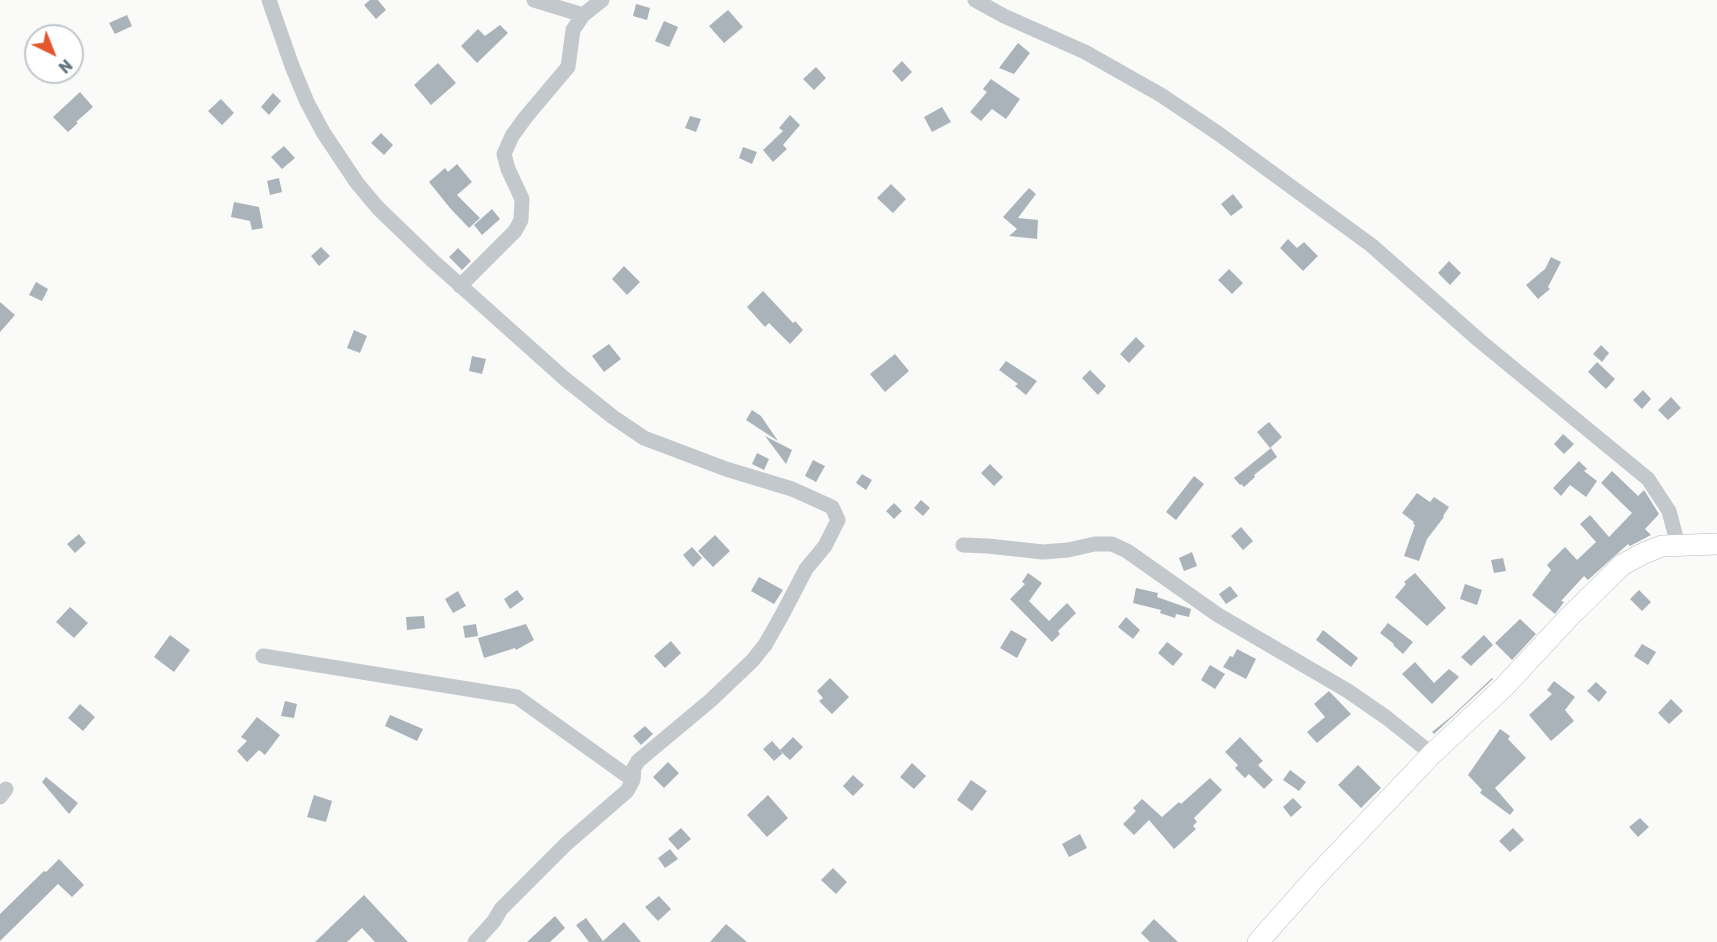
<!DOCTYPE html>
<style>
body{margin:0}
#map{position:relative;width:1717px;height:942px;overflow:hidden;background:#fafaf8;font-family:Rubik,sans-serif}
canvas{display:block}
.north{position:absolute;left:24px;top:24px;width:60px;height:60px;box-sizing:border-box;background:#fff;border:2px solid #c1c8cd;border-radius:50%;rotate:137deg;font-size:16px;font-weight:700;line-height:24px;text-align:center;color:#657683}
.north::after{content:'';display:block;margin:auto;width:21px;height:27px;background:#e4572e;clip-path:polygon(50% 0,100% 100%,50% 72%,0 100%)}
</style>
<div id="map">
<canvas width="1717" height="942"></canvas>
<div class="north">N</div>
</div>
<script>
const ctx = document.querySelector('canvas').getContext('2d');
ctx.lineJoin = 'round';
function paint(path, color) { ctx.fillStyle = color; ctx.fill(path, 'evenodd'); }
const poly = rows => new Path2D(rows.map(r => 'M' + r).join(''));
function strokePath(path, color, width, dash) { ctx.strokeStyle = color; ctx.lineWidth = width; ctx.lineCap = dash ? 'butt' : 'round'; ctx.setLineDash(dash || []); ctx.stroke(path); }
paint(poly([
 [370,0,378,0,386,10,376,19,364,5],
 [636,4,650,8,647,20,633,16],
 [728,10,743,27,724,43,709,26],
 [127,15,132,26,115,34,109,23],
 [664,21,678,27,669,47,655,41],
 [500,25,508,33,477,63,461,46,478,29,485,36],
 [1018,43,1030,53,1014,74,999,68],
 [902,61,912,72,902,82,892,71],
 [438,63,456,83,431,105,414,85],
 [816,67,826,78,814,90,803,79],
 [991,79,1020,99,1006,119,992,109,981,121,970,112,987,92,983,89],
 [80,92,93,107,76,122,78,123,68,132,53,117],
 [273,93,281,101,269,115,261,107],
 [221,99,234,113,222,125,208,111],
 [942,107,951,122,932,132,924,117],
 [790,115,800,125,783,145,787,149,773,162,763,150,783,131,779,128],
 [690,116,701,119,696,132,685,128],
 [381,133,393,145,384,155,371,143],
 [284,146,295,158,282,169,271,157],
 [743,147,757,152,752,164,739,158],
 [457,164,472,182,457,195,480,218,469,228,450,208,429,182,445,168,448,172],
 [279,178,282,192,270,195,267,181],
 [891,184,906,199,893,213,877,198],
 [1029,188,1036,194,1018,218,1038,220,1037,239,1009,236,1017,229,1003,217],
 [1233,194,1243,207,1231,216,1221,204],
 [234,202,259,207,263,228,252,230,250,221,231,217],
 [492,209,500,219,482,235,474,225],
 [1288,239,1297,248,1304,242,1318,256,1303,271,1280,248],
 [321,247,330,256,319,266,311,256],
 [458,248,471,261,462,270,449,257],
 [1551,257,1561,262,1548,287,1550,289,1538,299,1526,285,1545,269],
 [1449,261,1461,273,1450,285,1438,273],
 [624,266,640,282,627,295,612,279],
 [1229,269,1243,283,1232,294,1218,280],
 [36,282,48,289,42,301,29,295],
 [763,291,793,323,795,321,803,330,790,344,769,323,765,327,747,307],
 [0,302,15,315,0,332],
 [354,330,367,336,360,353,347,348],
 [1136,337,1145,346,1129,363,1120,354],
 [609,344,621,359,604,372,592,356],
 [1601,345,1609,353,1602,362,1593,354],
 [895,354,909,371,885,392,870,374],
 [472,356,486,359,482,374,469,371],
 [1006,361,1037,381,1026,395,1015,386,1018,384,999,370],
 [1597,362,1615,379,1606,389,1588,372],
 [1090,370,1106,386,1098,395,1082,378],
 [1643,390,1651,399,1642,409,1633,400],
 [1671,397,1681,408,1668,420,1658,410],
 [752,410,761,416,778,441,746,420],
 [1269,422,1282,437,1270,448,1257,432],
 [1563,434,1574,444,1564,454,1554,444],
 [765,436,792,450,786,464],
 [1271,448,1277,457,1254,475,1255,477,1244,487,1241,484,1240,485,1234,478],
 [757,453,769,459,764,470,752,464],
 [813,460,825,466,816,482,805,476],
 [1579,461,1587,469,1584,471,1597,481,1586,497,1570,485,1561,496,1553,488],
 [990,464,1003,477,994,486,981,473],
 [1612,471,1638,496,1644,490,1659,514,1645,529,1651,535,1630,546,1628,544,1588,580,1584,576,1561,601,1564,602,1555,614,1532,595,1551,570,1547,565,1565,547,1577,560,1596,542,1580,524,1590,515,1609,537,1632,513,1601,483],
 [862,474,872,480,866,490,856,483],
 [1194,476,1204,484,1176,520,1166,512],
 [1417,493,1430,502,1434,497,1449,507,1443,516,1444,517,1427,539,1419,561,1404,556,1415,525,1413,524,1414,522,1402,513],
 [921,500,930,508,923,516,914,508],
 [894,503,902,511,894,519,886,511],
 [1241,527,1253,541,1243,550,1231,536],
 [79,534,86,543,75,553,67,544],
 [715,535,730,551,713,567,698,551],
 [692,547,702,558,693,567,683,555],
 [1192,552,1197,566,1184,571,1179,558],
 [1503,558,1506,571,1494,573,1491,560],
 [1028,573,1042,583,1029,601,1049,621,1067,603,1076,613,1058,631,1060,634,1052,642,1010,599,1025,584,1022,582],
 [1415,573,1446,608,1427,626,1395,597,1406,584,1404,582],
 [759,577,783,590,774,604,751,591],
 [1465,584,1482,590,1477,605,1460,599],
 [1230,586,1238,596,1226,604,1219,594],
 [1136,588,1158,593,1157,597,1191,609,1189,617,1176,614,1175,618,1160,613,1161,610,1133,603],
 [517,590,524,599,510,609,504,599],
 [1639,590,1651,602,1642,611,1630,599],
 [458,591,466,606,453,613,445,599],
 [70,607,88,623,74,638,56,622],
 [424,616,425,628,407,630,406,617],
 [1126,617,1140,630,1133,639,1118,627],
 [1520,619,1536,634,1512,660,1495,643],
 [1388,623,1413,642,1403,654,1393,645,1394,644,1380,633],
 [476,624,478,636,465,638,463,626],
 [526,624,534,640,516,650,515,648,484,658,478,638],
 [1011,630,1027,639,1017,658,1000,648],
 [1323,630,1358,658,1351,667,1316,640],
 [170,635,190,650,174,672,154,657],
 [1484,635,1493,645,1471,666,1461,657],
 [671,641,681,653,665,668,654,656],
 [1167,642,1183,654,1173,666,1158,653],
 [1642,644,1656,652,1648,665,1634,656],
 [1237,649,1256,659,1246,679,1223,667,1230,656,1233,657],
 [1415,662,1434,683,1449,669,1459,677,1432,704,1402,674],
 [1210,665,1225,674,1215,689,1201,680],
 [830,678,849,697,832,714,819,701,823,698,817,691],
 [1492,678,1493,679,1434,734,1432,732,1452,716],
 [1554,681,1575,697,1565,710,1574,721,1551,741,1529,715,1552,694,1547,690],
 [1596,682,1607,692,1599,702,1587,691],
 [1329,691,1351,714,1317,743,1307,732,1325,717,1314,704],
 [1671,699,1683,711,1669,724,1658,713],
 [285,701,297,704,294,718,281,716],
 [80,704,95,717,83,731,68,718],
 [390,715,423,729,417,741,385,726],
 [257,717,280,735,265,755,259,750,247,762,237,751,247,741,241,737],
 [645,726,653,734,641,745,633,736],
 [1500,729,1510,736,1508,739,1526,758,1495,788,1514,810,1510,815,1480,793,1482,790,1468,775],
 [793,737,803,747,790,760,780,751,783,753,774,761,763,749,772,741,780,750],
 [1240,737,1263,761,1258,765,1273,780,1264,789,1249,774,1245,778,1235,768,1238,765,1225,752],
 [668,762,679,773,664,788,653,777],
 [912,763,926,776,914,789,900,777],
 [1358,765,1381,788,1361,808,1338,785],
 [1290,770,1306,782,1299,791,1283,780],
 [853,775,864,785,853,796,843,786],
 [46,777,78,803,69,814,42,782],
 [1210,778,1222,790,1194,818,1197,822,1193,826,1196,829,1174,849,1149,820,1134,835,1123,824,1136,811,1133,808,1142,799,1162,817,1179,802,1181,804],
 [971,780,987,791,972,811,957,800],
 [314,795,332,801,326,822,307,817],
 [768,795,788,818,767,837,747,815],
 [1293,798,1302,807,1291,817,1283,807],
 [1640,818,1649,827,1638,837,1629,827],
 [681,828,691,839,678,850,668,839],
 [1513,828,1524,840,1510,852,1499,841],
 [1080,834,1087,848,1069,857,1062,844],
 [670,849,678,859,665,868,658,858],
 [59,859,84,885,72,897,58,884,0,941,0,914,44,871,46,872],
 [833,868,847,882,836,894,821,880],
 [364,895,408,942,375,942,362,928,347,942,315,942],
 [659,896,671,909,658,921,645,907],
 [555,916,565,928,550,942,527,942],
 [586,918,603,941,624,922,641,942,589,942,576,925],
 [1154,919,1178,942,1150,942,1141,933],
 [726,924,747,942,710,942]
]), '#aab3b9');
const secondary = poly([
 [1258,942,1322,870,1432,754,1504,687,1568,618,1622,565,1642,554,1662,546,1717,544]
]);
strokePath(secondary, '#b3babf', 22);
strokePath(poly([
 [269,0,292,66,307,102,323,132,357,183,378,208,433,261,565,379,613,417,644,438,726,469,792,489,832,507,838,520,825,546,806,569,782,615,765,645,752,661,711,700,638,761,634,768,633,780,627,791,566,844,501,909,494,921,475,942],
 [534,0,583,15],
 [975,0,1004,16,1085,52,1161,95,1219,134,1371,245,1480,341,1648,479,1669,511,1678,545],
 [460,286,515,231,521,220,522,199,508,169,504,154,512,136,525,118,568,67,573,30,583,15,602,0],
 [963,545,988,546,1043,552,1068,550,1095,544,1112,544,1127,551,1218,615,1348,691,1387,718,1432,754],
 [263,656,517,697,633,780],
 [0,797,6,789]
]), '#c3c8cc', 15);
strokePath(secondary, '#fff', 21);
</script>
